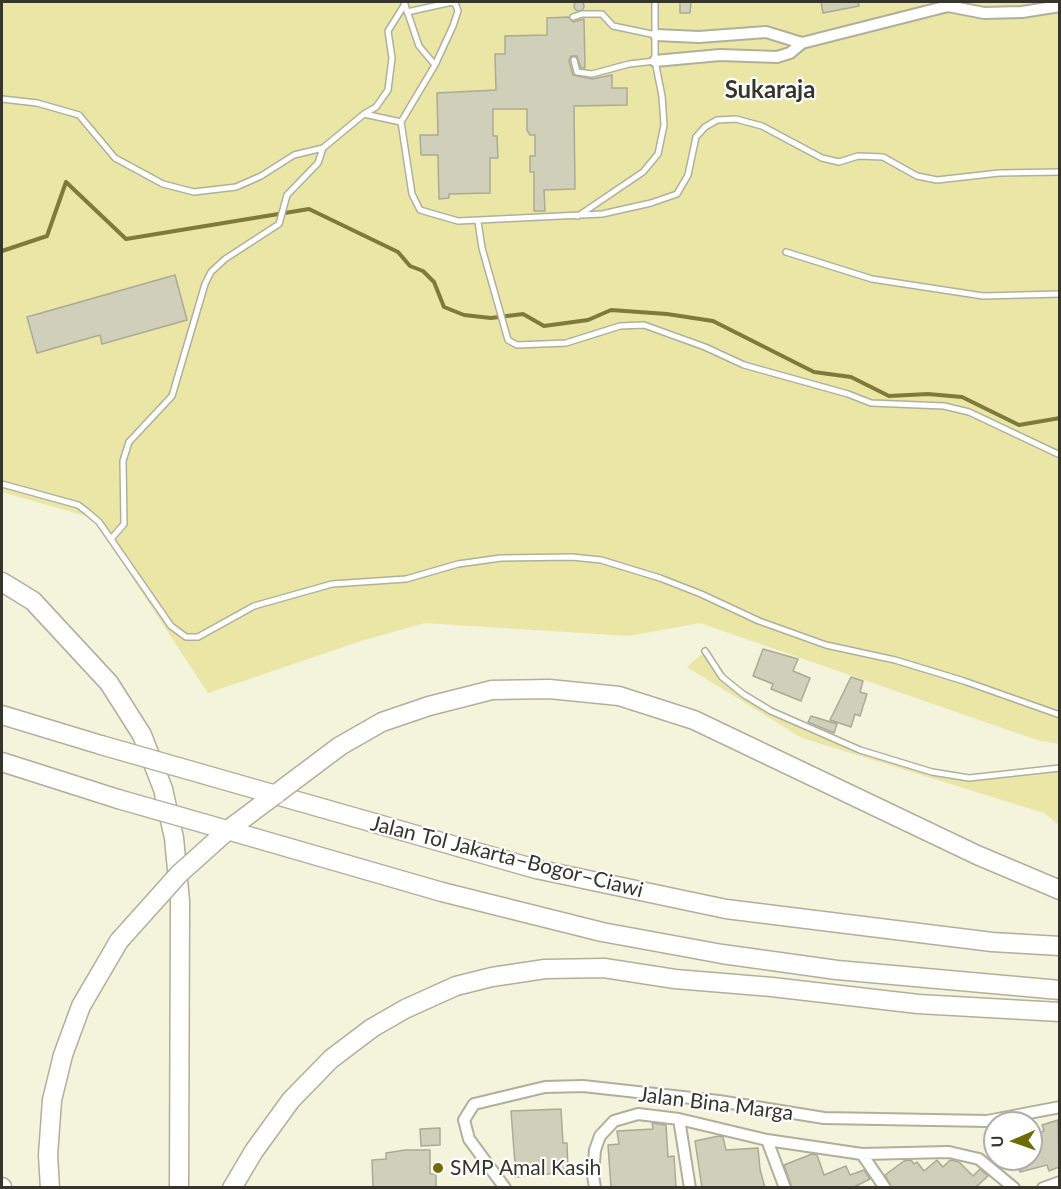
<!DOCTYPE html>
<meta charset="utf-8">
<style>
body{margin:0}
#map{position:relative;width:1061px;height:1189px;overflow:hidden;background:#f4f3dc;font-family:Lato,sans-serif}
canvas{display:block}
.frame{position:absolute;inset:0;border:3px solid #35352c;pointer-events:none}
.north{position:absolute;left:983px;top:1111px;width:60px;height:60px;box-sizing:border-box;background:#fff;border:2px solid #aeaeab;border-radius:50%;rotate:268deg;font-size:16px;font-weight:700;line-height:24px;text-align:center;color:#35352c}
.north::after{content:'';display:block;margin:auto;width:21px;height:27px;background:#716b06;clip-path:polygon(50% 0,100% 100%,50% 72%,0 100%)}
</style>
<div id="map">
<canvas width="1061" height="1189"></canvas>
<div class="frame"></div>
<div class="north">U</div>
</div>
<script>
const ctx = document.querySelector('canvas').getContext('2d');
ctx.lineJoin = 'round';
function paint(path, color) { ctx.fillStyle = color; ctx.fill(path, 'evenodd'); }
const poly = rows => new Path2D(rows.map(r => 'M' + r).join(''));
function strokePath(path, color, width, dash) { ctx.strokeStyle = color; ctx.lineWidth = width; ctx.lineCap = dash ? 'butt' : 'round'; ctx.setLineDash(dash || []); ctx.stroke(path); }
function label(font, color, halo, rows, align = 'center') {
  ctx.font = font + ' Lato,sans-serif'; ctx.lineWidth = 4.5; ctx.setLineDash([]); ctx.textBaseline = 'middle'; ctx.strokeStyle = halo; ctx.fillStyle = color; for (const [text, x, y, turn = 0] of rows) {
    ctx.save(); ctx.translate(x, y); ctx.rotate((+turn || 0) * Math.PI / 180); ctx.textAlign = isNaN(turn) ? turn : align; if (halo) ctx.strokeText(text, 0, 0); ctx.fillText(text, 0, 0); ctx.restore();
  }
}
paint(poly([
 [2,2,1059,2,1059,744,1037,740,700,623,629,636,425,623,361,641,208,693,93,518,2,492],
 [705,651,722,677,771,711,860,750,934,772,969,778,1059,768,1059,825,1044,813,802,738,687,667]
]), '#e9e6a6');
strokePath(poly([
 [2,251,47,236,66,182,126,239,309,209,398,252,410,266,423,271,434,282,444,307,464,315,491,318,523,314,544,326,588,320,611,310,667,314,713,321,814,372,851,377,889,396,928,394,962,397,1019,425,1060,418]
]), '#7e7a3a', 4);
const building = poly([
 '574 6a5 5 0 1 1 10 0a5 5 0 1 1-10 0Z',
 [680,2,691,2,690,13,680,13,680,2],
 [821,2,858,2,859,6,823,13,821,2],
 [568,17,573,22,584,19,585,68,581,68,577,56,571,56,569,61,573,75,592,79,612,75,612,88,627,88,627,105,574,106,575,189,544,190,545,211,534,211,534,172,530,172,530,156,535,156,535,135,530,135,527,130,527,109,493,109,493,136,497,136,498,158,490,158,490,193,449,194,449,198,439,199,438,155,421,155,420,135,438,135,437,93,496,90,495,54,505,54,505,36,547,35,547,18,568,17],
 [175,275,187,320,102,344,100,335,37,353,27,317,175,275],
 [763,649,798,659,793,671,810,678,801,701,771,689,773,684,753,676,763,649],
 [851,677,863,681,860,692,867,694,860,716,855,714,851,727,830,720,851,677],
 [811,716,837,724,834,733,808,722,811,716],
 [561,1109,563,1143,567,1143,568,1172,516,1177,511,1111,561,1109],
 [1058,1120,1059,1167,1049,1171,1047,1165,1020,1172,1017,1159,1031,1159,1031,1140,1038,1138,1036,1134,1044,1131,1042,1125,1058,1120],
 [652,1123,666,1125,668,1157,674,1156,676,1188,611,1188,608,1145,619,1144,617,1131,653,1129,652,1123],
 [440,1128,440,1145,421,1146,420,1129,440,1128],
 [719,1136,723,1137,726,1150,758,1148,760,1169,765,1188,702,1188,695,1141,719,1136],
 [405,1150,430,1150,430,1174,436,1174,436,1188,373,1188,372,1160,386,1159,386,1153,405,1150],
 [812,1154,817,1155,824,1175,846,1166,850,1175,864,1170,870,1179,852,1188,792,1188,784,1165,812,1154],
 [911,1160,914,1164,917,1162,924,1171,937,1160,943,1167,950,1160,959,1162,973,1176,980,1169,988,1176,975,1188,892,1188,885,1175,904,1161,911,1160]
]);
paint(building, '#d0cfb9');
strokePath(building, '#abaa94', 1.5);
const lane = poly([
 [407,12,452,2,456,5,458,11,453,26,435,65],
 [573,17,582,14,602,14,613,26,656,35],
 [574,60,577,72,592,74,629,64,655,61],
 [2,99,37,103,79,115,115,158,163,184,194,192,236,187,261,176,294,155,323,148,364,114,401,122,435,65,419,46,404,2],
 [364,114,376,107,388,90,392,58,388,31,405,4],
 [401,122,412,194,420,210,458,221,602,214,651,203,677,194,688,175,696,137,705,127,717,120,736,119,762,126,822,158,839,162,858,156,883,157,917,176,937,180,999,173,1060,172],
 [578,216,643,172,658,154,664,125,662,96,655,61,655,2],
 [478,222,482,248,508,340,517,345,566,343,620,326,644,325,705,347,744,365,848,394,871,403,944,406,969,412,1060,455],
 [786,252,872,279,983,296,1060,294],
 [2,484,78,505,86,511,99,522,171,626,186,637,198,637,254,606,332,584,406,579,458,564,501,558,572,557,601,560,660,578,701,594,759,621,826,645,895,660,964,681,1060,715],
 [111,539,124,524,123,461,129,442,172,396,205,284,211,272,225,259,279,224,287,195,318,163,323,148],
 [705,651,722,677,743,694,771,711,860,750,932,772,969,778,1060,768]
]);
const street = poly([
 [656,35,699,37,766,32,802,43,948,6,984,13,1022,12,1060,6],
 [655,61,720,55,777,57,790,53,802,43],
 [679,1119,690,1188],
 [767,1140,785,1188],
 [862,1154,885,1188],
 [505,1188,469,1139,464,1120,474,1104,545,1087,583,1086,719,1101,824,1118,987,1121,1060,1107],
 [595,1188,593,1175,595,1150,600,1136,614,1121,638,1114,679,1119,767,1140,862,1154,949,1152,979,1159,1014,1188],
 [1043,1188,1060,1182]
]);
const highway = poly([
 [2,582,33,601,109,683,142,735,163,789,174,838,180,901,179,1188],
 [2,715,101,745],
 [340,746,382,722,429,706,492,690,549,689,619,696,694,720,977,855,1060,890],
 [2,762,118,799],
 [276,795,536,869,726,909,992,942,1060,946],
 [255,838,442,892,602,932,722,954,837,970,1060,990],
 [2,1187,2,1188],
 [50,1188,48,1155,52,1100,63,1055,81,1006,119,941],
 [232,1188,254,1151,291,1100,331,1059,372,1028,405,1009,456,986,492,977,545,969,604,968,675,979,772,987,918,1004,1060,1012]
]);
strokePath(lane, '#b0b09a', 8);
strokePath(street, '#b0b09a', 14);
strokePath(highway, '#b0b09a', 21);
strokePath(lane, '#fff', 5);
strokePath(street, '#fff', 10);
strokePath(highway, '#fff', 18);
const highwayBridge = poly([
 [101,745,276,795],
 [118,799,255,838],
 [119,941,179,874,228,830,340,746]
]);
strokePath(highwayBridge, '#b0b09a', 21, []);
strokePath(highwayBridge, '#fff', 18);
for (const [x, y, r, color] of [
 [438,1168,6,"#716b06"]
]) { const dot = new Path2D(); dot.arc(x, y, r, 0, 2 * Math.PI); ctx.fillStyle = color; ctx.fill(dot); strokePath(dot, '#fff', 2); }
label('21px', '#35352c', '#fff', [
 ["Jalan Tol Jakarta–Bogor–Ciawi",507,857,14],
 ["Jalan Bina Marga",716,1104,7]
]);
label('21px', '#35352c', '#fff', [
 ["SMP Amal Kasih",450,1168]
], 'left');
label('bold 24px', '#35352c', '#fff', [
 ["Sukaraja",770,90]
]);
</script>
